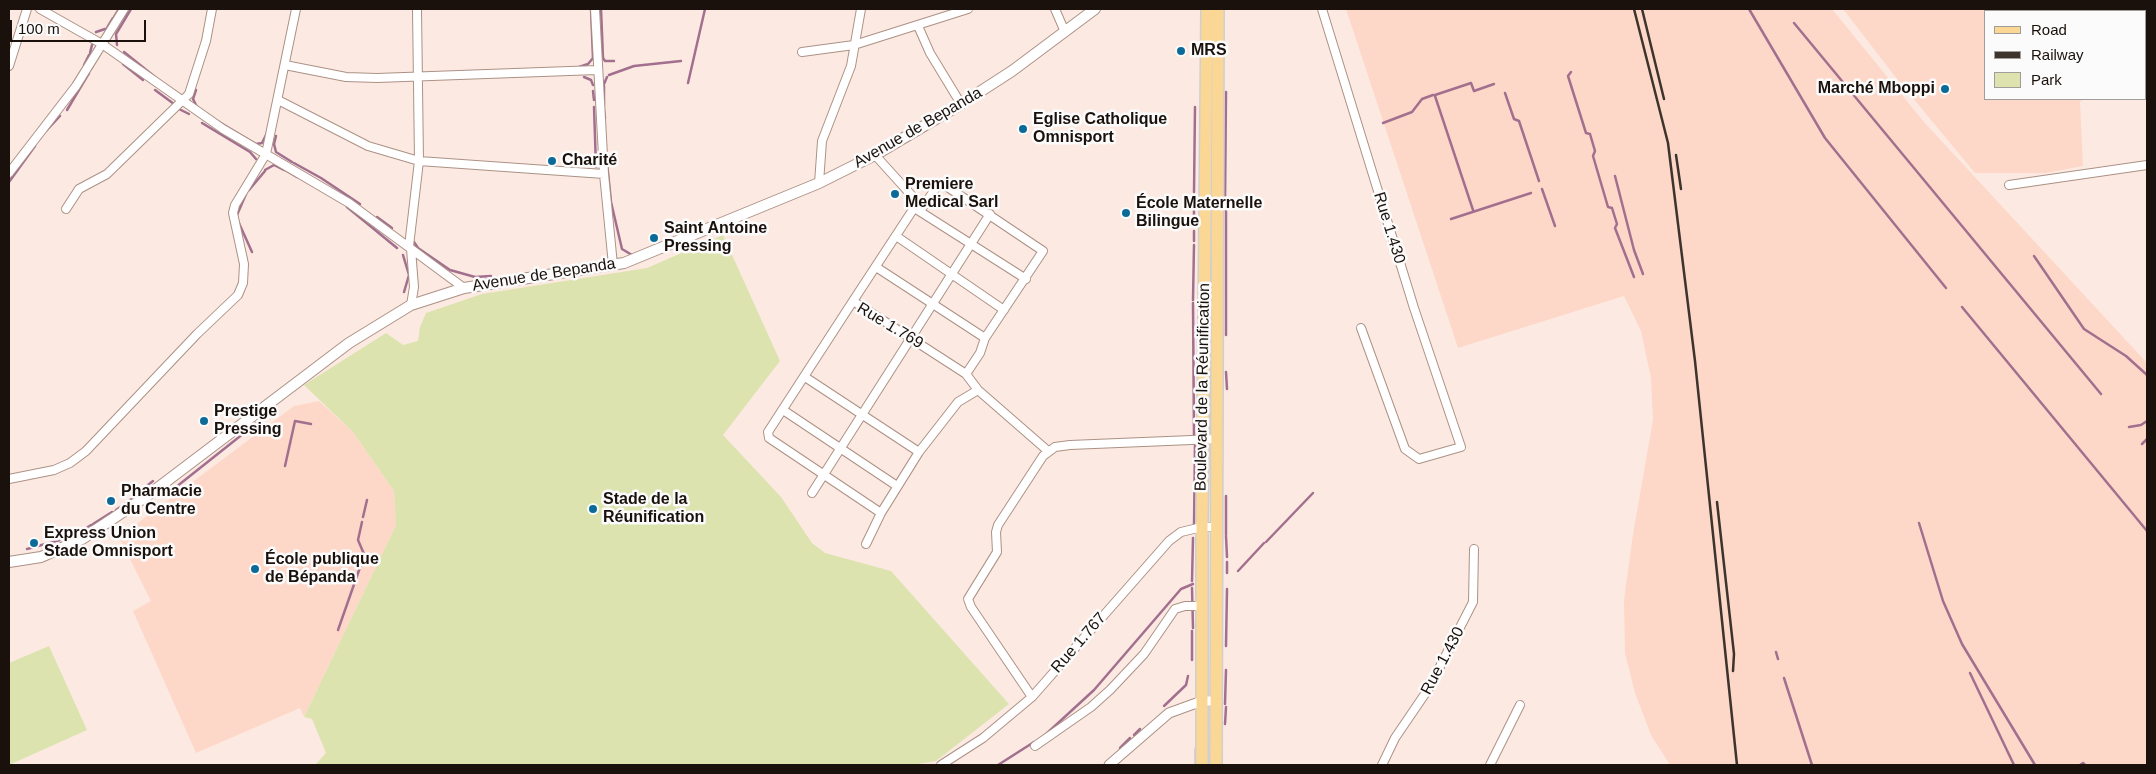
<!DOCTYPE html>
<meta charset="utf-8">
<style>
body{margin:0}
#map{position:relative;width:2156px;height:774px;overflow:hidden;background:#fceae2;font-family:Helvetica,sans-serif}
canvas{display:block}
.frame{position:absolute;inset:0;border:10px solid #1a110c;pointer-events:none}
.legend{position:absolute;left:1984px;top:10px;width:162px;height:90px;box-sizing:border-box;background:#fbfbfb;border:1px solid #a19d9b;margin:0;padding:6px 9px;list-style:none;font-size:15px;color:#1a110c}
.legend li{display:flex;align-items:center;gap:10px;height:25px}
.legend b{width:25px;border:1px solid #a19d9b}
.scale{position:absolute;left:10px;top:20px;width:136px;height:22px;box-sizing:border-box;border:2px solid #1a110c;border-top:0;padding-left:6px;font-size:15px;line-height:18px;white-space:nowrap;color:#1a110c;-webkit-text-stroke:4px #fbfbfb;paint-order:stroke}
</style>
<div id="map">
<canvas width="2156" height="774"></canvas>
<div class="frame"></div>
<ul class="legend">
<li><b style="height:6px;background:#fbd795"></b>Road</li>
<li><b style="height:6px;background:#3e342e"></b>Railway</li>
<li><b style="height:14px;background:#dce3af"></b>Park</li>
</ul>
<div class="scale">100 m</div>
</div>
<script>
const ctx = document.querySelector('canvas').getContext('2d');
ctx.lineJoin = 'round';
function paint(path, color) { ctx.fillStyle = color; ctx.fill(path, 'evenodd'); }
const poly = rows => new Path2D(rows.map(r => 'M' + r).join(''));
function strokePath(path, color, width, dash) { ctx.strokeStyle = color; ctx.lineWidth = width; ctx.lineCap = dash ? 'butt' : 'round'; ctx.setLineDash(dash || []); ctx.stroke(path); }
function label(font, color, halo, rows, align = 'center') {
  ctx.font = font + ' Helvetica,sans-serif'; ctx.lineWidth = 5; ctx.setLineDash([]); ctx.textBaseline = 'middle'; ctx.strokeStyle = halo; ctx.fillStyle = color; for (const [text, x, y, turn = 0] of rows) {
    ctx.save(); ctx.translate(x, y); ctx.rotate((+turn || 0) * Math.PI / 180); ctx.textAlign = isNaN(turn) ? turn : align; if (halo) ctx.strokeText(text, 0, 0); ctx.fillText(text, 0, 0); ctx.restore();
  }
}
paint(poly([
 [1346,9,1832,9,1924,122,2147,363,2147,765,1670,765,1651,735,1635,693,1625,653,1624,600,1633,534,1653,420,1651,378,1641,331,1624,296,1458,348],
 [1843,9,2083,9,2084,11,1985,11,1985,99,2084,99,2080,102,2083,166,2046,173,1975,173,1897,79],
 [319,401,353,432,394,491,396,525,304,717,300,708,196,753,133,611,151,601,119,537,294,406]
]), '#fdd8c8');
paint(poly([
 [723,235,780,361,723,435,781,497,812,543,825,553,891,571,1009,704,936,761,912,765,332,765,330,763,331,765,315,765,326,753,312,719,304,717,396,525,394,491,353,432,304,385,386,333,403,345,418,341,420,327,426,313,482,294,647,268],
 [49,646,87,730,9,765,9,663]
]), '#dce3af');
strokePath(poly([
 [601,9,603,58,605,61,614,61],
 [1749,9,1825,138,1946,288],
 [114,17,119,9],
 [1794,23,2101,394],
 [107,28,113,18],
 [96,32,105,29],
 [117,45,116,34,131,9],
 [124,52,155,77],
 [90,53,92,45],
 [123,64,143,80],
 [84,65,89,55],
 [579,67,588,64,593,58,591,9],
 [91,69,96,60],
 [1571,72,1568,76,1586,133,1590,134,1595,151,1593,156,1608,207,1612,208,1617,224,1615,228,1634,277],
 [609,75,634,66,681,61],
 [584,77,591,80,593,85],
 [688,83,705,9],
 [604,84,607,77],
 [604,86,604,105],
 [155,90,174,104],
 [196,90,193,99,197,107],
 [593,91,594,100],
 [1505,93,1514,119,1519,121,1539,181],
 [1435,95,1471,83,1474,91,1494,84],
 [1435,96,1473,210],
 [594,107,596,167],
 [177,108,189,114],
 [67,110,89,73],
 [604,111,605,118],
 [214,119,256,144,262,143,267,133],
 [202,123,250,152,256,159],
 [1383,123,1412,112,1422,99,1433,95],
 [46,131,60,116],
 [276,136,274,144,276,152,292,162],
 [294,163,321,178,360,204],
 [607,163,611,202,622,249,632,255],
 [265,170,274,165,284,170],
 [285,170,297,177],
 [1615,176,1634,250,1643,274],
 [9,182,35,146],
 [1542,189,1555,226],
 [249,190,265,171],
 [1194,192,1195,107],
 [1225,205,1226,92],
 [347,207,397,248],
 [1226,207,1226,335],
 [237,215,246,194],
 [377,217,392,228],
 [1451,219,1531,193],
 [238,221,252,252],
 [1194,227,1194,195],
 [1194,231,1194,241],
 [414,242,418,248,450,270,475,277,491,276],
 [403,255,409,275,404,292],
 [2034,256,2084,329,2126,356,2147,375],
 [1193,300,1194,245],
 [1193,303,1194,437],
 [1962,307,2147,531],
 [1226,372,1227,389],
 [2129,427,2141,425,2147,421],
 [2142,444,2147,439],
 [285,466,295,421,311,424],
 [138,493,153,481],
 [166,495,263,418],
 [1226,496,1226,535],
 [116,510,133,498],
 [363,517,367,500],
 [362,522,358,540,364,554],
 [1919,523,1943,601,1962,644,2035,765],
 [93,524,112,512],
 [1194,526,1195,443],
 [85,529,91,525],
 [1226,536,1227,557],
 [65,538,81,530],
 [1266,542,1313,493],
 [27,549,60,540],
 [1238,571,1264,543],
 [1227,573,1227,562],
 [1192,581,1193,538],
 [1192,588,1193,628],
 [338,630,364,556],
 [1226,646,1227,589],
 [1776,652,1778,659],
 [1192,660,1192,631],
 [1970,673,2014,765],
 [1784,678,1812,765],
 [1225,704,1226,670],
 [1164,706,1186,685,1188,676],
 [1225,724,1226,707],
 [1045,735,1094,690,1181,589,1193,584],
 [1134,735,1140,729],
 [1120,748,1130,738],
 [998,765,1034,742],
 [1196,765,1196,748],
 [2080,765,2083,763,2085,765]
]), '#a36f8f', 2.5);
const minor = poly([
 [40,9,102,44,223,129,349,203,464,288],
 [595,9,604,174,613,265],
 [1055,9,1065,32],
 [1322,9,1414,308,1461,447,1419,459,1405,449,1361,328],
 [918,26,930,53,961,104],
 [802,52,854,45,968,9],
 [285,65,346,77,377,78,597,70],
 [9,66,27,9],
 [278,100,368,146,419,161,604,174],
 [9,173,76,86,124,9],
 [819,183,822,141,851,66,861,9],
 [2009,185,2147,165],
 [66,209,79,189,107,174,189,94,206,41,212,9],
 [916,209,1026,279],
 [920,211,938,185,943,184,1043,251,985,338,980,353,966,374],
 [896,236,1004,310],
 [409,246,419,161,417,9],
 [876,267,985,338],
 [853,301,914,208,914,198,875,155],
 [411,305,414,287,411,249],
 [805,377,919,452],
 [783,410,897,486],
 [9,479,54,470,70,463,86,451,197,334,238,295,243,283,244,264,233,213,235,205,266,154,296,9],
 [812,493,990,214],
 [881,513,769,438,768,432,853,301,966,374,978,390,1048,451],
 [866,544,881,513,919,452,958,402,978,390],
 [1032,697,971,607,968,599,997,552,996,532,998,525,1043,456,1055,447,1070,445,1216,439],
 [1035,746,1091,707,1110,690,1144,654,1175,609,1185,606,1202,606],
 [941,765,983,738,1032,697,1169,541,1181,532,1202,527,1216,527],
 [1382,765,1395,738,1429,688,1473,602,1474,549],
 [1490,765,1520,705]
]);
const tertiary = poly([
 [1109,765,1169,713,1202,701,1217,701]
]);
const secondary = poly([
 [9,562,41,557,82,539,147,496,349,343,411,305,464,288,624,263,819,183,875,155,961,104,1012,71,1095,9]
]);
const primary = poly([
 [1202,765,1202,527,1207,9],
 [1216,765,1218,9]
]);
strokePath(minor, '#ac9185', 10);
strokePath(tertiary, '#ac9185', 11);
strokePath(secondary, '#ac9185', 12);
strokePath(primary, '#d1cfce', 14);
strokePath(minor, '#fff', 8);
strokePath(tertiary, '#fff', 9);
strokePath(secondary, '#fff', 10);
strokePath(primary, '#fbd795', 11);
strokePath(poly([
 [1634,9,1668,143,1695,361,1737,765],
 [1642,9,1664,99],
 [1676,155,1681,189],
 [1717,502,1734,654,1733,671]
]), '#3e342e', 2.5);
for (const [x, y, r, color] of [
 [1181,51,5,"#0c6a99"],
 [1945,89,5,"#0c6a99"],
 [1023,129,5,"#0c6a99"],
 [552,161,5,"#0c6a99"],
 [895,194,5,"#0c6a99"],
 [1126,213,5,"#0c6a99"],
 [654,238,5,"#0c6a99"],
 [204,421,5,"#0c6a99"],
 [111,501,5,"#0c6a99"],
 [593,509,5,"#0c6a99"],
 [34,543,5,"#0c6a99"],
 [255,569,5,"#0c6a99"]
]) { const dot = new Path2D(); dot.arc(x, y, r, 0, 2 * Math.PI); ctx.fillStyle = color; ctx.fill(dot); strokePath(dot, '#fbfbfb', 2); }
label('bold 16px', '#1a110c', '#fbfbfb', [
 ["MRS",1191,51],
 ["Marché Mboppi",1935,89,"right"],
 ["Eglise Catholique",1033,120],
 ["Omnisport",1033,138],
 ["Charité",562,161],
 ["Premiere",905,185],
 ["Medical Sarl",905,203],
 ["École Maternelle",1136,204],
 ["Bilingue",1136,222],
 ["Saint Antoine",664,229],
 ["Pressing",664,247],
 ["Prestige",214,412],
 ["Pressing",214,430],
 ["Pharmacie",121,492],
 ["du Centre",121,510],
 ["Stade de la",603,500],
 ["Réunification",603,518],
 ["Express Union",44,534],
 ["Stade Omnisport",44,552],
 ["École publique",265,560],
 ["de Bépanda",265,578]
], 'left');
label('16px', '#1a110c', '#fbfbfb', [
 ["Avenue de Bepanda",918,128,-30],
 ["Rue 1.430",1389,228,73],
 ["Avenue de Bepanda",544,275,-9],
 ["Rue 1.769",890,326,31],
 ["Boulevard de la Réunification",1203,387,-89],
 ["Rue 1.767",1079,643,-49],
 ["Rue 1.430",1443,661,-62]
]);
</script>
